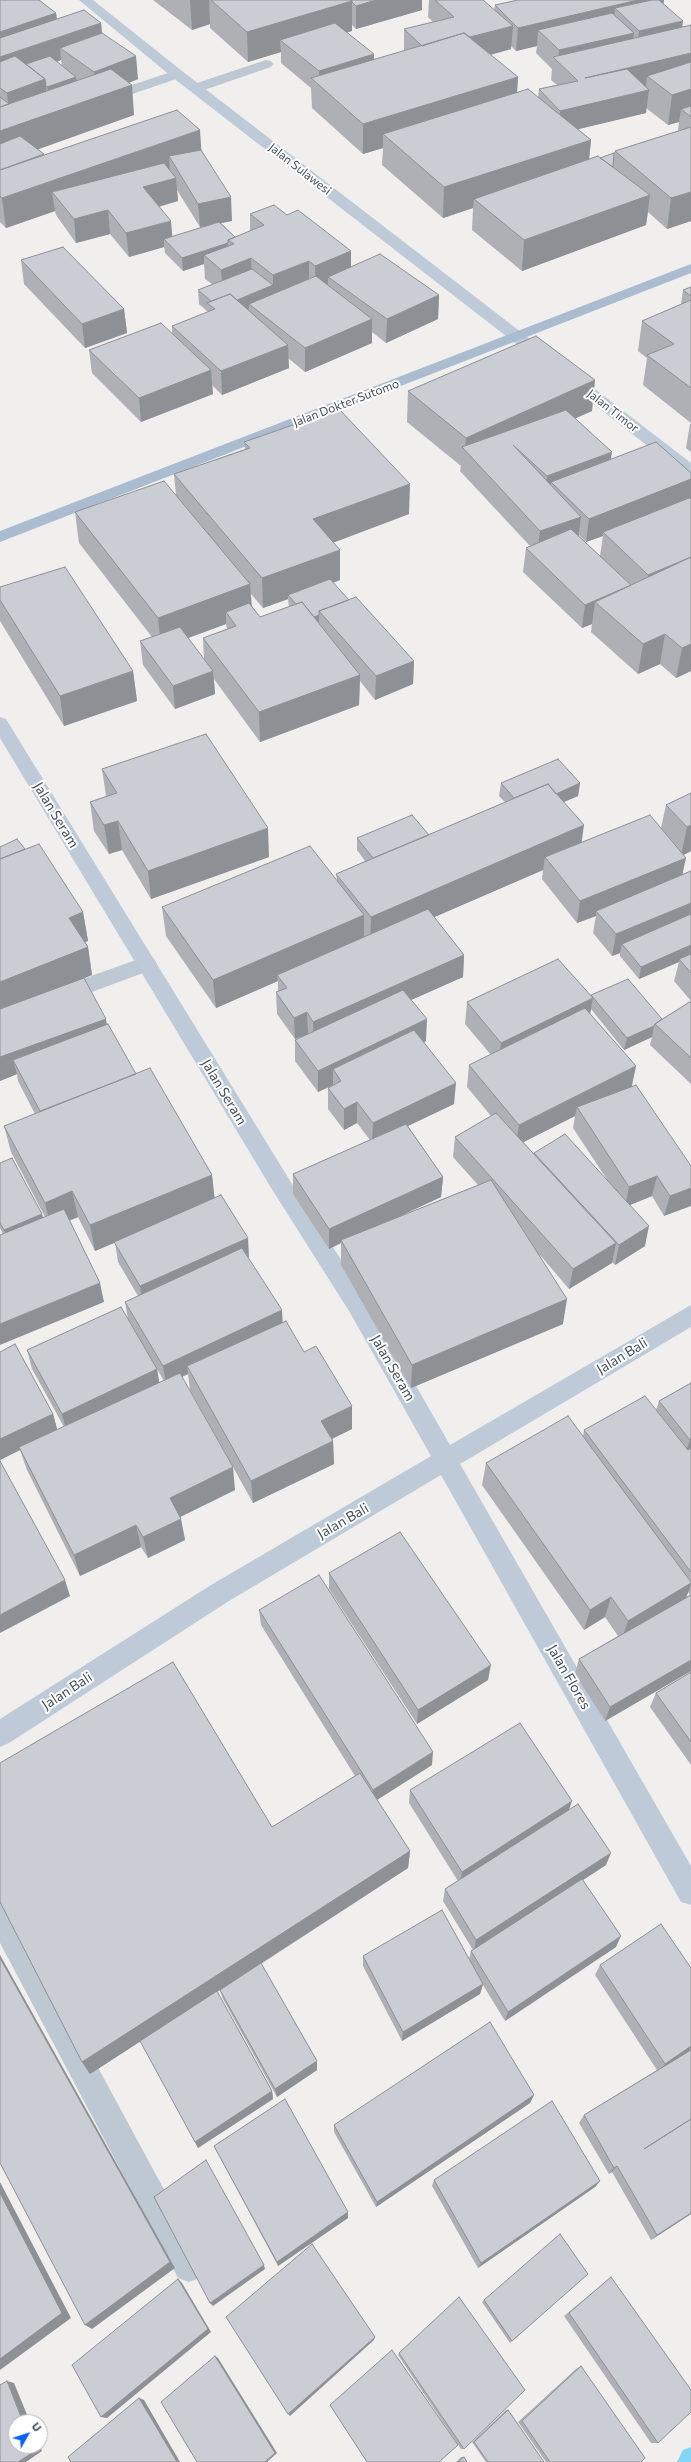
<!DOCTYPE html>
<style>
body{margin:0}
#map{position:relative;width:691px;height:2462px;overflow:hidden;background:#f1eeee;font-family:Commissioner,sans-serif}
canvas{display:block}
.north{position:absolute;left:8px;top:2414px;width:40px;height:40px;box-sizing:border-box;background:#fff;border:1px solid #b5b9bf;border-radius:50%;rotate:51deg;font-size:11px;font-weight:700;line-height:16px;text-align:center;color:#45505e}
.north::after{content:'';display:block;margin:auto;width:14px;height:18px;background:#085ff1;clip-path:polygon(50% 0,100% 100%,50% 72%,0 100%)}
</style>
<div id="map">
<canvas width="691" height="2462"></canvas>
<div class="north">U</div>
</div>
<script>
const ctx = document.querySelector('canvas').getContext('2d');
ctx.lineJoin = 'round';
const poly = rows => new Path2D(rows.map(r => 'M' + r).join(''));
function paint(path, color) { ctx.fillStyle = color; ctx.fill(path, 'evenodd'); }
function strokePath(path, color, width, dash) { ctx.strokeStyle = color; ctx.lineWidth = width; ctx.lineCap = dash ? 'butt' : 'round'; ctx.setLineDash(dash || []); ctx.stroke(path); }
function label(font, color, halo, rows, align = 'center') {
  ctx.font = font + ' Commissioner,sans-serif'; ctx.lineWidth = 4; ctx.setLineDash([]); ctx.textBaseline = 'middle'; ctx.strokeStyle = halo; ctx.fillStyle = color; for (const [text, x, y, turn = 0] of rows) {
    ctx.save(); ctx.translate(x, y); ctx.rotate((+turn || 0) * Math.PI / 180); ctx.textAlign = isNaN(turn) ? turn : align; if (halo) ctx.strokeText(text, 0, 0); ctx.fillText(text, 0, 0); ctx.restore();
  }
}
paint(poly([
 [691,2447,691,2462,677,2462,683,2450,691,2447]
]), '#82d5f4');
paint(poly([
 [266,60,271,61,273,64,271,67,201,91,196,92,189,88,191,85,266,60]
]), '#bec8d2');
paint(poly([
 [177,70,184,74,182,77,109,102,104,103,97,99,99,96,177,70],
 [147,956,154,959,157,964,154,969,59,1004,52,1002,49,996,52,990,147,956],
 [0,1901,10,1905,200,2256,204,2267,200,2278,189,2282,178,2278,0,1943,0,1901]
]), '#bec8d2');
paint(poly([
 [79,0,93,0,182,71,691,463,691,476,685,475,172,77,79,0],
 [0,717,6,719,289,1179,365,1297,450,1445,691,1305,691,1327,460,1464,691,1866,691,1905,681,1902,441,1475,229,1601,9,1743,0,1747,0,1719,211,1585,431,1456,349,1311,273,1191,0,738,0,717]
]), '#bfcad9');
paint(poly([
 [691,264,691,273,0,542,0,531,691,264]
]), '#abbcd0');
paint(poly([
 [0,0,56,13,57,19,101,23,102,33,138,79,129,83,134,115,37,149,44,155,202,151,232,221,221,223,235,237,250,231,250,214,351,266,439,295,438,319,386,343,372,332,372,343,305,372,288,358,289,368,222,395,212,385,213,394,141,422,92,373,89,350,172,334,172,326,208,312,199,304,198,290,212,284,205,279,204,264,183,271,165,253,164,247,129,257,110,234,76,243,56,215,55,211,6,228,0,222],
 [61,60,62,65,57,62],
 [177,190,200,227,205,226,172,237,159,207,178,201],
 [153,0,422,0,422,10,356,29,352,25,352,31,347,32,374,59,404,51,404,29,433,22,428,17,429,0,483,0,494,10,495,5,518,0,664,0,663,4,682,27,691,25,691,221,667,229,648,212,646,225,522,271,472,230,473,208,443,218,382,165,383,148,363,154,312,108,311,88,281,63,281,52,248,62,210,28,210,24,192,30],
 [511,46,516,51,537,46,536,53,552,69,551,80,557,85,539,89,538,98,517,92,518,77,491,55,511,49],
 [646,108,668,125,679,122,678,131,615,151,614,153,600,158,589,159,591,140,578,129,646,113],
 [21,260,124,309,127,333,85,348,24,284],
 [691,287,691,423,643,385,647,358,638,351,642,321,681,304,683,290],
 [408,391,592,411,575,418,611,459,691,473,691,671,676,678,660,664,638,674,591,632,592,624,582,628,523,572,526,548,530,546,460,471,461,466,407,422],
 [579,535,586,542,603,536,600,556,579,536],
 [690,424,691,424,691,452,686,448],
 [244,442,409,514,334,542,340,580,333,583,349,600,414,661,413,684,375,700,360,681,359,705,260,742,214,679,215,694,175,709,143,665,140,641,152,637,79,543,75,512,176,495,174,474,245,449],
 [251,594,263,608,288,599,289,607,260,617,252,606],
 [226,624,227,629,203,638,204,660,188,638],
 [0,587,133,671,137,701,64,726,0,621],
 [102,769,269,857,151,899,122,850,109,854,94,831,90,802,106,796],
 [501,783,580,783,578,796,564,802,581,842,661,828,666,805,691,793,691,851,684,855,683,874,691,871,691,1001,674,981,679,962,639,979,620,956,620,953,612,956,593,933,596,916,577,923,542,879,543,870,434,917,464,955,463,977,411,1000,426,1041,424,1042,454,1104,408,1126,443,1177,441,1197,398,1217,478,1185,453,1157,455,1137,491,1116,467,1087,469,1065,491,1055,465,1024,467,1002,591,996,591,995,662,1019,691,1001,691,1084,650,1045,652,1037,624,1050,591,1009,590,1014,636,1066,632,1086,691,1166,664,1216,652,1196,630,1205,645,1246,615,1265,612,1262,612,1263,569,1289,540,1255,563,1324,411,1388,341,1265,341,1243,329,1249,293,1194,293,1174,370,1140,357,1123,344,1130,328,1109,328,1088,333,1085,318,1092,295,1061,295,1040,308,1034,295,1039,277,1014,276,992,278,991,278,981,216,1008,166,936,162,907,337,880,336,874,365,861,357,850,357,838,429,835,505,802,499,796],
 [575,1116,573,1128,608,1181,534,1153,534,1154,523,1142],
 [0,847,25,849,83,912,88,941,85,942,88,947,92,975,84,978,107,1025,136,1074,212,1175,214,1198,249,1257,248,1258,282,1322,304,1352,352,1429,332,1439,333,1441,334,1464,253,1503,190,1390,188,1374,182,1377,235,1490,180,1517,185,1540,148,1558,141,1547,80,1576,27,1470,20,1450,0,1460,0,1352,53,1414,57,1430,64,1427,32,1369,27,1350,128,1319,125,1302,138,1296,118,1262,115,1242,95,1251,78,1217,69,1221,104,1302,3,1234,0,1228,0,1163,42,1214,43,1218,45,1217,11,1152,4,1126,35,1114,18,1081,17,1074,0,1081],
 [157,1369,164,1381,159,1383],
 [691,1383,691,1671,605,1721,575,1674,579,1659,618,1636,605,1617,584,1630,482,1485,486,1463,583,1437,584,1430,656,1410,659,1401],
 [688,1592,690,1595,686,1597],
 [329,1573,488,1680,417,1724,329,1589],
 [259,1610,432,1765,377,1800,410,1851,408,1868,261,1964,317,2061,317,2070,277,2097,223,1999,220,1990,217,1992,272,2091,273,2099,198,2148,141,2041,90,2074,82,2062,272,1827,355,1776,261,1625],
 [691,1672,691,1765,650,1707,656,1693],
 [410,1790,569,1810,606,1865,583,1880,616,1947,505,2021,483,1985,480,1994,402,2041,363,1966,363,1956,469,1959,471,1951,473,1950,443,1901,445,1889,458,1881,409,1803],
 [661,1924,691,2214,651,2240,612,2172,609,2174,579,2123,584,2115,657,2070,595,1975,600,1965],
 [534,2095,530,2103,376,2207,334,2132,334,2125],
 [214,2146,348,2212,348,2218,278,2266,217,2152],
 [434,2180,600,2181,595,2187,478,2268,432,2186],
 [588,2274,510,2343,482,2302,484,2300],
 [611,2277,658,2443,651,2443,564,2316],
 [399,2353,464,2449,461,2449,398,2355],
 [581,2366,641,2462,546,2462,518,2422,576,2369],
 [330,2405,439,2462,367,2462],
 [506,2410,508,2410,544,2462,486,2462,472,2442],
 [461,2457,464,2457,467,2462,456,2462]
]), '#aeb0b6');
paint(poly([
 [190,0,209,0,210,24,192,30],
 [376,0,422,0,422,10,356,29,356,6],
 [638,0,664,0,662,17,615,8,613,28,538,30,537,46,516,51,518,28],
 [352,1,352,31,291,49,280,40,281,52,248,62,247,32],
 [56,13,59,36,0,57,0,32],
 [683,21,680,44,637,54,639,31],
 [101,23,103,46,60,48,61,60,0,81,0,57],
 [513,26,511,49,425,72,425,49],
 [634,33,631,56,558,62,559,50],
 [691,53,691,75,647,76,646,86,583,102,585,78],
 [374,54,374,77,319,85,319,71],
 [136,56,138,79,96,96,94,72],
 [76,77,78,90,49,100,47,87],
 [518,77,516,107,383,134,383,148,363,154,363,124],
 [45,79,48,103,132,85,134,115,0,163,0,107,8,104,7,93],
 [691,89,691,117,681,109,679,122,668,125,672,95],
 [649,90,646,113,558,134,560,111],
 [200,130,202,160,169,156,170,171,52,192,55,211,6,228,2,198],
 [591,140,588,170,474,199,473,208,443,218,444,187],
 [176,178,178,201,145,210,143,187],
 [691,192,691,221,667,229,671,198],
 [650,195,646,225,522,271,524,240],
 [231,197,232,221,200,227,198,204],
 [108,210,110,234,76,243,74,219],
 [171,221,173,245,164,239,164,247,129,257,126,233],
 [228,243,229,256,204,255,204,264,183,271,182,258],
 [351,251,351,275,328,277,328,285,316,290,315,266],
 [251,258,252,282,223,294,221,270],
 [309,261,309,284,273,299,273,275],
 [273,285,273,299,249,304,249,309,219,321,219,308],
 [439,295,438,319,386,343,387,319],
 [124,309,127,333,85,348,82,324],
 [372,319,372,343,305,372,305,348],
 [288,345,289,368,222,395,221,371],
 [211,370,213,394,141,422,139,398],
 [595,380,592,411,514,446,465,450,466,438],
 [612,452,608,476,551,482,549,498,544,500,547,476],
 [691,479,691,501,603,532,603,536,586,542,589,519],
 [410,484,409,514,314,550,313,519],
 [581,517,578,540,537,555,540,531],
 [340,550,340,580,291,598,288,595,288,599,263,608,262,578],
 [691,558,645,599,648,575],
 [250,584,252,614,226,612,226,624,161,648,158,618],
 [631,585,628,608,595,602,592,624,582,628,585,605],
 [319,615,319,628,309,619],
 [665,634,660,664,638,674,643,644],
 [691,644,691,671,676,678,682,648],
 [414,661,413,684,375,700,376,676],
 [133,671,137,701,64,726,60,696],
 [213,671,215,694,175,709,173,686],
 [360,675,359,705,260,742,259,712],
 [580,783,578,796,521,820,523,808],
 [118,821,122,850,109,854,104,825],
 [584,825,580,854,545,857,543,870,370,945,371,917],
 [691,825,691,851,681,856,687,827],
 [268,828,269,857,151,899,148,871],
 [686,858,681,880,596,911,596,916,577,923,580,901],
 [691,903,691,923,622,944,620,953,612,956,616,934],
 [83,912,88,941,74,947,69,918],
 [364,915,364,944,277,975,278,981,216,1008,213,980],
 [691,945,691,956,679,959,679,962,639,979,641,967],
 [88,947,92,975,0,1012,0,982],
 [464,955,463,977,314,1043,313,1022],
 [593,998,589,1020,498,1064,501,1043],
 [307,1012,308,1034,295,1039,294,1018],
 [106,1019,109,1040,13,1060,17,1074,0,1081,0,1057],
 [427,1019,426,1041,341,1081,333,1069,333,1085,318,1092,318,1071],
 [654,1026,652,1037,624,1050,627,1038],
 [636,1066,631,1088,577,1107,575,1116,516,1146,519,1125],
 [456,1083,454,1104,372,1143,373,1123],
 [357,1102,357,1123,344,1130,344,1109],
 [212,1175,215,1201,95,1251,90,1225],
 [657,1176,652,1196,625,1207,629,1187],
 [443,1177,441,1197,342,1243,341,1240,341,1243,329,1249,329,1229],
 [691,1188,691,1206,664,1216,670,1196],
 [72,1191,78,1217,51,1228,45,1203],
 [42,1214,45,1225,7,1241,4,1230],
 [649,1226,645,1246,615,1265,619,1245],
 [248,1238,249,1257,143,1306,140,1286],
 [616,1243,612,1263,569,1289,573,1269],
 [100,1283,104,1302,0,1345,0,1324],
 [567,1299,563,1324,411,1388,412,1365],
 [282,1310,283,1329,187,1366,188,1374,166,1384,163,1366],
 [157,1369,160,1387,67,1432,62,1414],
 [352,1406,352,1429,321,1444,321,1421],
 [53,1414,58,1432,19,1447,20,1450,0,1460,0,1439],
 [691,1439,691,1453,684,1457,690,1440],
 [333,1441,334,1464,253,1503,251,1481],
 [233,1467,235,1490,174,1520,170,1498],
 [181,1519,185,1540,148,1558,143,1537],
 [136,1525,141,1547,80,1576,74,1555],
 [65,1580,70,1596,0,1633,0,1615],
 [691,1583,691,1585,684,1603,621,1641,628,1621],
 [611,1597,605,1617,584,1630,590,1610],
 [691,1660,691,1671,605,1721,610,1707],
 [491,1665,488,1680,417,1724,418,1710],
 [433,1752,432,1765,372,1803,373,1790],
 [572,1801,568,1813,460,1883,462,1872],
 [410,1851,408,1868,90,2074,82,2062],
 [611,1853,606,1865,474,1951,476,1940],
 [621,1936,616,1947,505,2021,508,2012],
 [0,1955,175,2268,92,2329,85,2325,0,1958],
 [483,1984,480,1994,402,2041,403,2032],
 [691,2046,691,2050,658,2072,665,2064],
 [317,2061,317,2070,277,2097,275,2089],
 [272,2091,273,2099,198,2148,195,2142],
 [534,2095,530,2103,376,2207,377,2202],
 [617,2166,612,2172,609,2174,614,2168],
 [600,2181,595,2187,478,2268,481,2263],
 [0,2182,71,2318,0,2370],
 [348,2212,348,2218,278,2266,277,2262],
 [691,2213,691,2214,651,2240,657,2235],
 [264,2265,265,2269,213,2306,210,2303],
 [178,2279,182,2283,211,2332,107,2418,101,2417],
 [375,2337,374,2340,290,2416,288,2414],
 [215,2356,218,2358,277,2453,267,2462,265,2462],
 [7,2381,14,2383,30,2422,23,2422],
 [139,2398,144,2400,180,2462,177,2462],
 [33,2446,40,2446,42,2451,26,2462,18,2462]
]), '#8d9094');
const building = poly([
 [0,0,39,0,56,13,0,32,0,0],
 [211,0,351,0,352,1,247,32,211,0],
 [351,0,376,0,356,6,352,2,352,1,351,0],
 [435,0,483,0,513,26,470,37,464,33,422,46,404,29,454,17,435,0],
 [518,0,638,0,518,28,495,5,518,0],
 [652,0,659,0,683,21,639,31,615,8,652,0],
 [84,10,101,23,0,57,0,38,84,10],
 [612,13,634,33,559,50,538,30,612,13],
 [335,23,374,54,319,71,280,40,335,23],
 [691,25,691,53,585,78,627,69,649,90,560,111,539,89,578,81,553,57,691,25],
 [102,33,136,56,94,72,60,48,102,33],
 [464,33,518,77,363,124,311,78,464,33],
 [15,56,45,79,7,93,0,88,0,62,15,56],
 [50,56,76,77,47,87,46,86,45,79,26,64,50,56],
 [691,62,691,89,672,95,647,76,691,62],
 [111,69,132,85,0,131,0,107,111,69],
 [528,89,591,140,444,187,383,134,528,89],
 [0,97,9,104,0,107,0,97],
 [691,106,691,117,681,109,691,106],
 [177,110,200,130,2,198,0,196,0,170,177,110],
 [691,127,691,192,671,198,615,151,691,127],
 [20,136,44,154,0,170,0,144,20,136],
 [201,150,231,197,198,204,169,156,201,150],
 [614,153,613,167,600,158,614,153],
 [598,156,650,195,524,240,474,199,598,156],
 [164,163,176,178,143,187,171,221,126,233,108,210,74,219,52,192,164,163],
 [274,205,287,215,298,210,351,251,315,266,309,261,273,275,251,258,221,270,204,255,234,244,228,240,264,225,250,214,274,205],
 [219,222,235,237,228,240,228,243,182,258,164,239,219,222],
 [63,247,124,309,82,324,21,260,63,247],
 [380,254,439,295,387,319,328,277,380,254],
 [252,269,273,285,237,300,230,294,211,301,198,290,252,269],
 [316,276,372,319,305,348,249,304,316,276],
 [691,287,691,296,683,290,691,287],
 [230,294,288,345,221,371,172,326,215,309,207,303,230,294],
 [691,300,691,388,647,355,674,344,642,321,691,300],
 [161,323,211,370,139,398,89,350,161,323],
 [536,336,595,380,466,438,408,391,536,336],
 [339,409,410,484,313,519,340,550,262,578,174,474,250,448,244,442,339,409],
 [566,410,612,452,547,476,513,445,581,517,540,531,462,447,566,410],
 [656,442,691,473,691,479,589,519,551,482,656,442],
 [164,481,250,584,158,618,75,512,164,481],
 [689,498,691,499,691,557,648,575,603,532,689,498],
 [571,529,631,585,585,605,526,548,571,529],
 [691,557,691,644,682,648,665,634,643,644,595,602,691,557],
 [65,567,133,671,60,696,0,600,0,587,65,567],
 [330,579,349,600,319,611,319,615,314,617,302,602,296,604,288,595,330,579],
 [356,597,414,661,376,676,319,611,356,597],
 [302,602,360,675,259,712,203,638,236,626,226,612,249,603,260,617,302,602],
 [180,627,213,671,173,686,140,641,180,627],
 [206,734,268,828,148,871,118,821,104,825,90,802,117,793,102,769,206,734],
 [558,759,580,783,556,794,548,784,514,798,501,783,558,759],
 [548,784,584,825,371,917,336,874,548,784],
 [691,793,691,825,687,827,666,805,691,793],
 [412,815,429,835,373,858,357,838,412,815],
 [650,815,686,858,580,901,545,857,650,815],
 [17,839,25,849,0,859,0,847,17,839],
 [39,844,83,912,69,918,88,947,0,982,0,859,39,844],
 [310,846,364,915,213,980,162,907,310,846],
 [691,871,691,903,616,934,596,911,691,871],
 [428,909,464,955,313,1022,307,1012,294,1018,276,992,287,988,277,975,428,909],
 [691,914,691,945,641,967,622,944,691,914],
 [691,954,691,973,679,959,691,954],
 [558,959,593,998,501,1043,467,1002,558,959],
 [84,978,106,1019,0,1057,0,1009,84,978],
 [628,979,662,1019,655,1024,654,1026,627,1038,591,995,628,979],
 [403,990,427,1019,318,1071,295,1040,403,990],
 [691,1001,691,1058,655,1024,691,1001],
 [585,1008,636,1066,519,1125,469,1065,585,1008],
 [108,1024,136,1074,40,1111,13,1060,108,1024],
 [414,1030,456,1083,373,1123,357,1102,344,1109,328,1088,341,1081,333,1069,414,1030],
 [150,1068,212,1175,90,1225,72,1191,45,1203,4,1126,150,1068],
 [636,1085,691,1166,691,1188,670,1196,657,1176,629,1187,577,1107,636,1085],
 [496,1113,616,1243,573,1269,455,1137,496,1113],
 [406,1124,443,1177,329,1229,293,1174,406,1124],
 [565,1134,649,1226,619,1245,534,1153,565,1134],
 [12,1158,42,1214,4,1230,0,1223,0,1163,12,1158],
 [491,1180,567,1299,412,1365,341,1240,491,1180],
 [221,1195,248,1238,140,1286,114,1242,221,1195],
 [64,1209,100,1283,0,1324,0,1235,64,1209],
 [242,1248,282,1310,163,1366,125,1302,242,1248],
 [121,1307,157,1369,62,1414,27,1350,121,1307],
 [286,1321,304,1352,316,1346,352,1406,321,1421,333,1441,251,1481,187,1366,286,1321],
 [15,1344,53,1414,0,1439,0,1352,15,1344],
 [180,1373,233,1467,170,1498,181,1519,143,1537,136,1525,74,1555,19,1447,180,1373],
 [691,1383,691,1439,690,1440,659,1401,691,1383],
 [645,1396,688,1450,691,1448,691,1572,584,1430,645,1396],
 [568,1416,691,1582,691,1583,628,1621,611,1597,590,1610,486,1463,568,1416],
 [0,1461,65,1580,0,1615,0,1461],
 [400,1532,491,1665,418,1710,329,1573,400,1532],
 [319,1575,433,1752,373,1790,259,1610,319,1575],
 [691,1595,691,1660,610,1707,579,1659,691,1595],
 [173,1662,272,1827,360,1773,410,1851,82,2062,0,1902,0,1763,173,1662],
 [691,1672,691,1742,656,1693,691,1672],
 [520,1723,572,1801,462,1872,410,1790,520,1723],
 [578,1804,611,1853,476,1940,445,1889,578,1804],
 [582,1879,621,1936,508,2012,471,1951,582,1879],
 [442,1910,483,1984,403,2032,363,1956,442,1910],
 [661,1924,691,1968,691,2046,665,2064,600,1965,661,1924],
 [0,1958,170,2262,85,2325,0,2163,0,1958],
 [261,1963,317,2061,275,2089,220,1990,261,1963],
 [217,1991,272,2091,195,2142,140,2041,217,1991],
 [490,2022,534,2095,377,2202,334,2125,490,2022],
 [691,2050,691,2119,644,2149,691,2119,691,2213,657,2235,617,2166,614,2168,584,2115,691,2050],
 [285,2099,348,2212,277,2262,214,2146,285,2099],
 [552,2101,600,2181,481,2263,434,2180,552,2101],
 [206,2160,264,2265,210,2303,154,2197,206,2160],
 [0,2193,62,2313,0,2359,0,2193],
 [560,2234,588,2274,512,2341,484,2300,560,2234],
 [312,2244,375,2337,288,2414,226,2317,312,2244],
 [611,2277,691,2390,691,2412,658,2443,569,2313,611,2277],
 [178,2279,208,2329,101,2417,72,2365,178,2279],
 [459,2297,525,2390,464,2449,399,2353,459,2297],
 [392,2350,458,2445,439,2462,367,2462,330,2405,392,2350],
 [215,2356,275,2453,265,2462,197,2462,161,2402,215,2356],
 [581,2366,645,2458,641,2462,550,2462,522,2421,581,2366],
 [7,2381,23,2422,16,2422,16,2446,33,2446,35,2451,18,2462,0,2462,0,2385,7,2381],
 [139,2398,177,2462,71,2462,68,2457,139,2398],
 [508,2410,544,2462,488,2462,474,2442,508,2410],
 [464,2457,467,2462,458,2462,464,2457]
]);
paint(building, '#cacdd4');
strokePath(building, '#8d9094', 1);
label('12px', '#45505e', '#fff', [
 ["Jalan Sulawesi",300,169,38],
 ["Jalan Dokter Sutomo",346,403,-21],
 ["Jalan Timor",613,411,38]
]);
label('14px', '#45505e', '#fff', [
 ["Jalan Seram",56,815,59],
 ["Jalan Seram",224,1092,59],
 ["Jalan Bali",622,1356,-31],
 ["Jalan Seram",393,1368,60],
 ["Jalan Bali",343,1521,-30],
 ["Jalan Flores",569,1677,60],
 ["Jalan Bali",67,1691,-33]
]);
</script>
